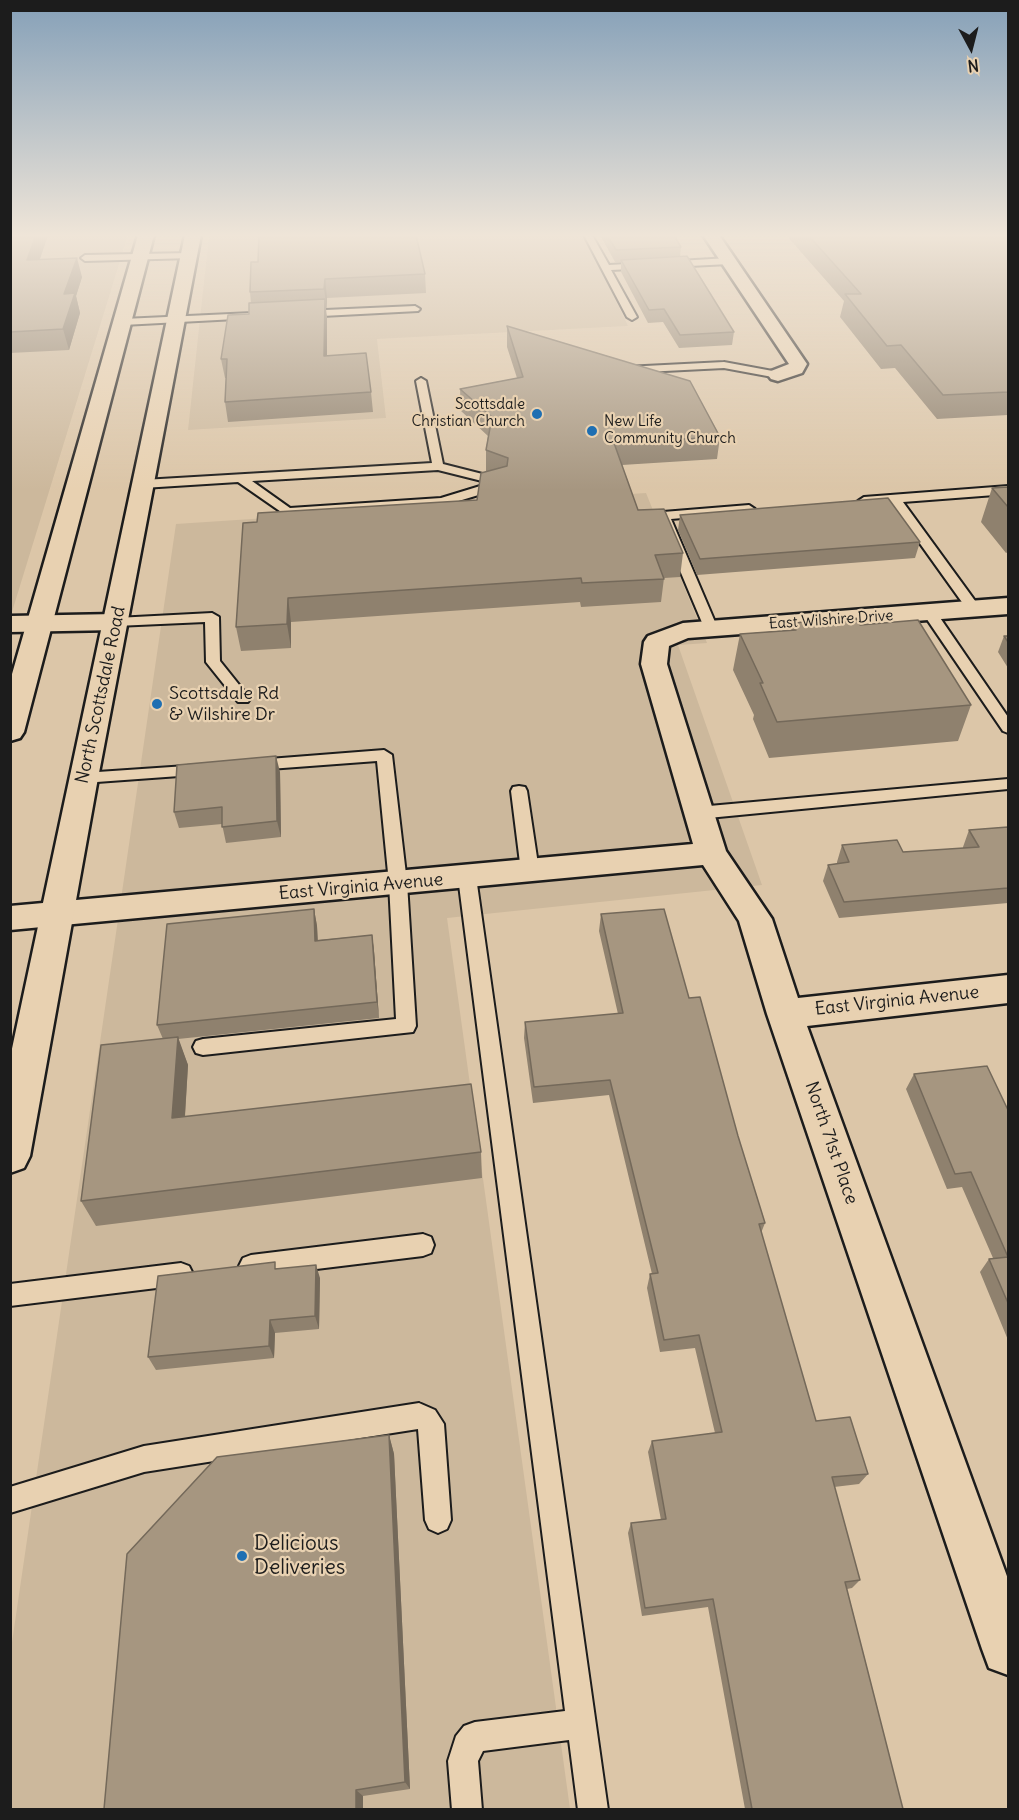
<!DOCTYPE html>
<style>
body{margin:0}
#map{position:relative;width:1019px;height:1820px;overflow:hidden;background:#dcc6a8;font-family:Delius,sans-serif}
canvas{display:block}
.frame{position:absolute;inset:0;border:12px solid #1c1c1c;pointer-events:none}
.north{position:absolute;left:941px;top:18px;width:60px;height:60px;-webkit-text-stroke:4px #e8d1b1;paint-order:stroke;rotate:173deg;font-size:16px;font-weight:700;line-height:24px;text-align:center;color:#1c1c1c}
.north::after{content:'';display:block;margin:auto;width:21px;height:27px;background:#1c1c1c;clip-path:polygon(50% 0,100% 100%,50% 72%,0 100%)}
</style>
<div id="map">
<canvas width="1019" height="1820"></canvas>
<div class="frame"></div>
<div class="north">N</div>
</div>
<script>
const ctx = document.querySelector('canvas').getContext('2d');
ctx.lineJoin = 'round';
function paint(path, color) { ctx.fillStyle = color; ctx.fill(path, 'evenodd'); }
const poly = rows => new Path2D(rows.map(r => 'M' + r).join(''));
function strokePath(path, color, width, dash) { ctx.strokeStyle = color; ctx.lineWidth = width; ctx.lineCap = dash ? 'butt' : 'round'; ctx.setLineDash(dash || []); ctx.stroke(path); }
function label(font, color, halo, rows, align = 'center') {
  ctx.font = font + ' Delius,sans-serif'; ctx.lineWidth = 4.5; ctx.setLineDash([]); ctx.textBaseline = 'middle'; ctx.strokeStyle = halo; ctx.fillStyle = color; for (const [text, x, y, turn = 0] of rows) {
    ctx.save(); ctx.translate(x, y); ctx.rotate((+turn || 0) * Math.PI / 180); ctx.textAlign = isNaN(turn) ? turn : align; if (halo) ctx.strokeText(text, 0, 0); ctx.fillText(text, 0, 0); ctx.restore();
  }
}
paint(poly([
 [11,235,128,235,11,615],
 [209,235,585,235,628,326,377,339,386,418,188,430],
 [646,493,707,643,678,645,762,885,447,918,570,1809,11,1810,11,1649,176,524]
]), '#ccb89c');
const service = poly([
 [584,235,592,235,609,265,729,258,733,261,729,264,611,270,637,317,632,320,627,317,584,235],
 [189,253,193,256,192,258,85,261,81,258,85,255,189,253],
 [415,306,420,309,418,311,303,317,298,314,303,311,415,306],
 [252,313,255,314,255,318,123,325,118,322,123,319,252,313],
 [724,362,778,372,783,375,778,378,724,368,625,373,620,370,625,367,724,362],
 [421,378,426,381,443,464,506,480,508,483,505,487,442,506,287,516,238,482,143,488,137,484,143,480,432,463,416,381,421,378],
 [438,470,490,483,441,498,290,508,252,481,438,470],
 [1008,486,1008,494,903,502,981,609,974,613,969,612,891,503,864,505,858,501,864,497,1008,486],
 [749,505,755,509,753,512,671,519,718,629,716,632,706,632,657,516,663,512,749,505],
 [929,608,934,609,1008,717,1008,733,1003,731,922,612,929,608],
 [212,613,219,617,220,661,248,696,250,699,248,702,238,702,206,662,205,622,116,626,109,622,116,618,212,613],
 [384,750,392,755,407,883,416,1026,413,1032,203,1055,196,1053,193,1047,196,1041,203,1039,396,1019,389,883,377,761,256,770,250,769,248,765,250,761,256,760,384,750],
 [201,765,207,766,209,770,207,774,83,783,77,782,75,778,77,774,83,773,201,765],
 [1008,779,1008,789,698,819,692,817,690,813,692,809,698,807,1008,779],
 [519,786,525,787,527,791,539,871,536,875,530,877,524,875,521,871,511,791,513,787,519,786],
 [467,871,473,873,476,877,608,1810,578,1810,569,1740,483,1751,478,1761,482,1810,452,1810,448,1761,456,1736,464,1726,475,1722,565,1711,458,877,461,873,467,871],
 [423,1234,431,1237,434,1245,431,1253,423,1256,251,1277,243,1274,239,1266,243,1258,251,1255,423,1234],
 [181,1263,189,1266,193,1274,189,1282,181,1285,10,1306,10,1284,181,1263],
 [419,1403,435,1410,444,1424,451,1520,447,1529,438,1533,429,1529,425,1520,418,1429,144,1472,10,1513,10,1487,144,1446,419,1403]
]);
const minor = poly([
 [703,235,719,235,807,364,802,373,778,381,771,379,768,375,771,371,789,364,703,235],
 [1008,598,1008,614,688,638,669,646,667,664,726,851,772,919,798,998,1008,975,1008,1003,807,1026,1008,1579,1008,1675,989,1668,982,1649,767,1014,739,921,703,865,10,930,10,906,693,844,641,664,644,642,648,636,683,623,1008,598],
 [116,614,125,617,129,622,125,627,116,630,10,632,10,616,116,614]
]);
const primary = poly([
 [138,235,154,235,24,732,20,738,10,741,10,681,138,235],
 [185,235,201,235,98,778,30,1156,24,1168,10,1173,10,1058,185,235]
]);
strokePath(service, '#1c1c1c', 4);
strokePath(minor, '#1c1c1c', 5);
strokePath(primary, '#1c1c1c', 5);
paint(service, '#e8d1b1');
paint(minor, '#e8d1b1');
paint(primary, '#e8d1b1');
paint(poly([
 [10,235,48,235,40,259,82,277,76,296,80,313,69,350,10,353],
 [600,235,674,235,681,247,680,257,734,332,732,345,679,348,663,322,648,323,621,272,621,262,615,262],
 [786,235,1008,235,1008,415,937,419,895,368,881,369,840,317,844,301],
 [251,262,425,274,426,293,327,298,327,308,325,308,327,318,327,356,371,392,373,412,228,422,225,402,226,378,225,378,221,359,249,314,251,303,250,292],
 [507,326,720,437,717,459,622,465,638,510,683,553,680,577,664,578,661,602,581,607,580,602,291,622,291,648,241,651,236,627,257,522,477,500,486,472,486,450,488,436,461,411,460,389,517,378,507,347],
 [1008,487,1008,552,1006,553,981,522,992,488],
 [680,515,920,542,915,558,697,575,678,530],
 [792,623,860,625,971,705,958,741,769,758,753,719,754,715,733,670,740,634,791,630],
 [1004,636,1008,636,1008,668,998,652],
 [280,772,281,837,226,843,222,824,179,828,174,812],
 [1008,827,1008,903,839,918,823,881,828,865,837,864,837,862,842,845,903,852,963,848,963,847,969,830],
 [314,909,317,926,318,940,372,935,374,951,379,1018,178,1039,188,1065,185,1117,481,1152,482,1178,96,1226,81,1201,163,1039,157,1025],
 [601,914,689,998,738,1136,765,1223,761,1233,816,1421,868,1474,859,1484,834,1487,860,1580,852,1588,847,1589,903,1809,745,1809,708,1607,642,1616,628,1533,631,1523,661,1520,648,1452,652,1441,715,1433,695,1348,660,1352,647,1288,650,1274,652,1274,609,1095,533,1103,524,1038,525,1022,618,1014,599,931],
 [914,1074,1008,1110,1008,1340,980,1272,989,1259,993,1258,962,1187,947,1189,906,1089],
 [277,1268,320,1278,319,1329,275,1333,274,1358,156,1370,148,1357],
 [389,1435,394,1454,410,1789,363,1796,104,1809]
]), '#8f816e');
paint(poly([
 [36,235,48,235,33,279,27,260],
 [77,258,82,277,76,296,80,313,69,350,63,329,64,294],
 [325,279,327,298,327,308,324,289],
 [325,299,327,318,327,375,324,356],
 [288,598,291,622,291,648,287,624],
 [276,756,280,772,281,837,277,821],
 [314,909,317,926,318,957,315,941],
 [372,935,374,951,379,1018,377,1002],
 [178,1037,188,1065,183,1145,172,1118],
 [316,1265,320,1278,319,1329,315,1316],
 [270,1320,275,1333,274,1358,269,1346],
 [389,1435,394,1454,410,1789,405,1782],
 [356,1790,363,1796,363,1809,356,1809]
]), '#74695a');
const building = poly([
 [10,235,36,235,27,260,77,258,64,294,75,293,63,329,10,332,10,235],
 [259,235,416,235,425,274,325,279,324,289,250,292,251,262,258,262,259,235],
 [607,235,674,235,681,247,616,250,607,235],
 [808,235,1008,235,1008,392,943,395,901,345,887,346,845,294,861,294,808,235],
 [687,256,734,332,680,335,664,309,649,310,621,260,687,256],
 [325,299,324,356,366,353,371,392,225,402,227,359,221,359,228,315,249,314,249,303,325,299],
 [507,326,690,381,720,437,614,443,638,510,664,509,683,553,655,555,664,579,582,583,581,578,288,598,287,624,236,627,243,523,257,522,258,513,477,500,481,473,507,466,508,458,486,450,492,417,460,389,523,377,507,326],
 [1008,487,1008,507,992,488,1008,487],
 [888,498,920,542,700,559,680,515,888,498],
 [856,618,860,625,918,620,971,705,777,722,760,683,763,683,740,634,796,630,792,623,856,618],
 [1004,636,1008,636,1008,642,1004,636],
 [276,756,277,821,222,827,222,807,174,812,177,765,276,756],
 [1008,827,1008,888,844,902,828,865,849,862,842,845,897,840,903,852,979,847,969,830,1008,827],
 [314,909,315,941,372,935,377,1002,157,1025,167,924,314,909],
 [664,909,689,998,700,997,738,1136,765,1223,759,1224,816,1421,850,1417,868,1474,832,1477,860,1580,845,1582,903,1809,752,1809,713,1599,645,1608,631,1523,666,1519,652,1441,722,1432,699,1335,664,1340,650,1274,658,1273,610,1080,534,1087,525,1022,623,1013,601,914,664,909],
 [178,1037,172,1118,471,1084,481,1152,81,1201,101,1045,178,1037],
 [987,1066,1008,1110,1008,1303,989,1259,1008,1257,971,1172,955,1174,914,1074,987,1066],
 [275,1262,275,1269,316,1265,315,1316,270,1320,269,1346,148,1357,158,1276,275,1262],
 [389,1435,405,1782,356,1790,356,1809,104,1809,127,1554,217,1457,389,1435]
]);
paint(building, '#a69680');
strokePath(building, '#74695a', 1.5);
const sky = ctx.createLinearGradient(0, 0, 0, 490);
sky.addColorStop(0, '#85a0b8');
sky.addColorStop(0.48, '#efe5d8');
sky.addColorStop(1, '#efe5d800');
ctx.fillStyle = sky;
ctx.fillRect(0, 0, 1019, 490);
for (const [x, y, r, color] of [
 [537,414,6,"#1f6fb2"],
 [592,431,6,"#1f6fb2"],
 [157,704,6,"#1f6fb2"],
 [242,1556,6,"#1f6fb2"]
]) { const dot = new Path2D(); dot.arc(x, y, r, 0, 2 * Math.PI); ctx.fillStyle = color; ctx.fill(dot); strokePath(dot, '#e8d1b1', 2); }
label('15px', '#1c1c1c', '#e8d1b1', [
 ["Scottsdale",525,405],
 ["Christian Church",525,422],
 ["New Life",604,422,"left"],
 ["Community Church",604,439,"left"]
], 'right');
label('15px', '#1c1c1c', '#e8d1b1', [
 ["East Wilshire Drive",831,620,-4]
]);
label('18px', '#1c1c1c', '#e8d1b1', [
 ["Scottsdale Rd",169,694],
 ["& Wilshire Dr",169,715]
], 'left');
label('18px', '#1c1c1c', '#e8d1b1', [
 ["North Scottsdale Road",101,695,-78],
 ["East Virginia Avenue",361,887,-5],
 ["East Virginia Avenue",897,1001,-6],
 ["North 71st Place",831,1143,71]
]);
label('21px', '#1c1c1c', '#e8d1b1', [
 ["Delicious",254,1544],
 ["Deliveries",254,1568]
], 'left');
</script>
